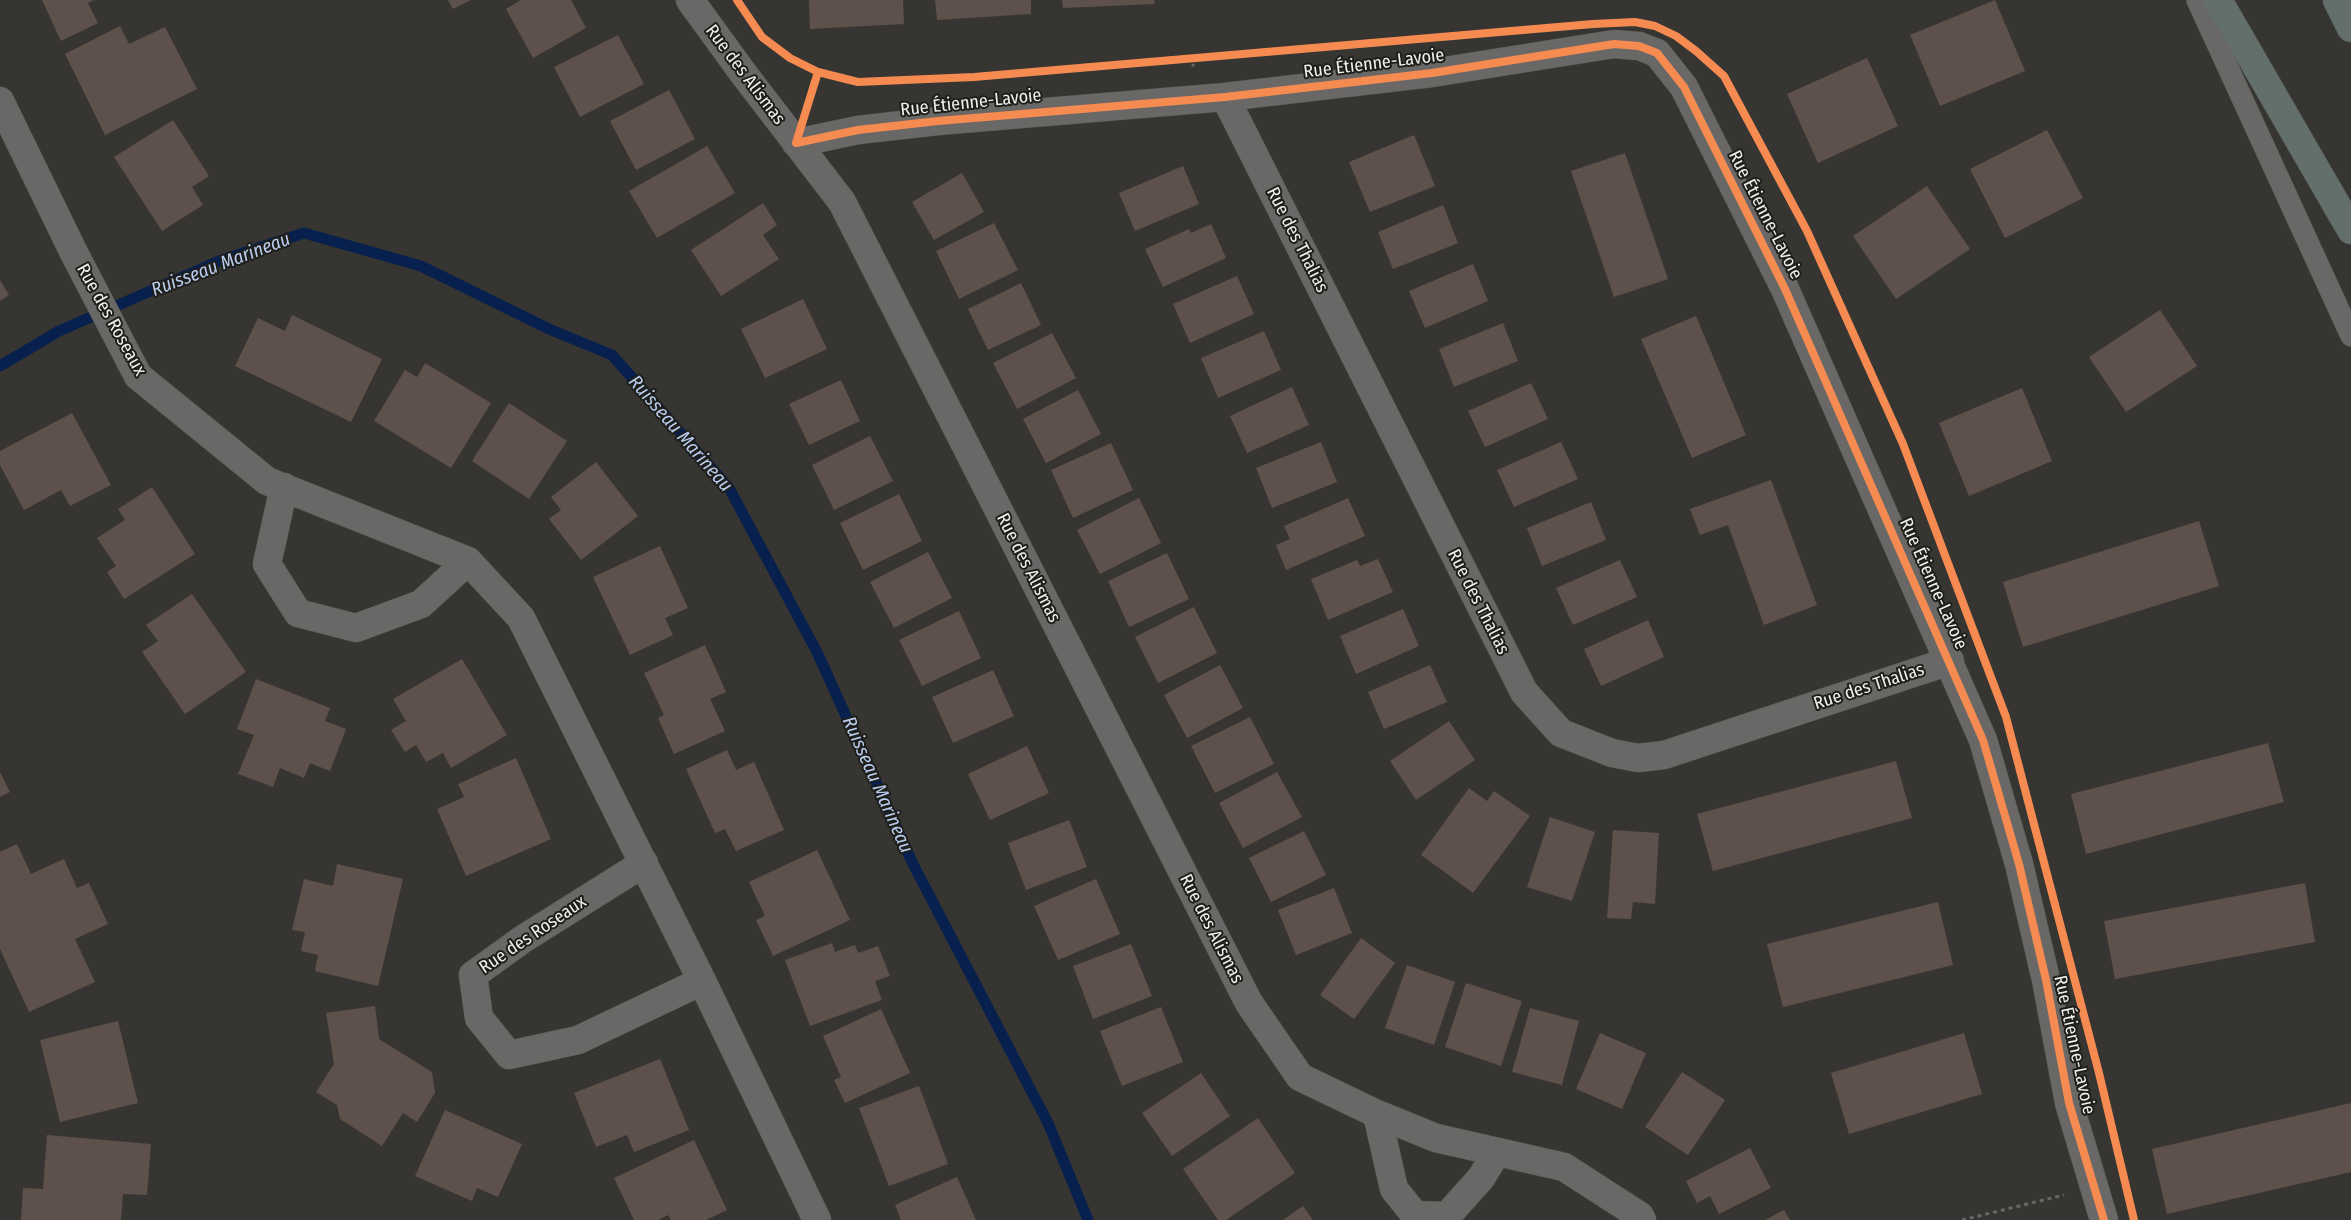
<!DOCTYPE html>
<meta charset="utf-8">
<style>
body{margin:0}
canvas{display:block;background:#363532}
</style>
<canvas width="2351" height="1220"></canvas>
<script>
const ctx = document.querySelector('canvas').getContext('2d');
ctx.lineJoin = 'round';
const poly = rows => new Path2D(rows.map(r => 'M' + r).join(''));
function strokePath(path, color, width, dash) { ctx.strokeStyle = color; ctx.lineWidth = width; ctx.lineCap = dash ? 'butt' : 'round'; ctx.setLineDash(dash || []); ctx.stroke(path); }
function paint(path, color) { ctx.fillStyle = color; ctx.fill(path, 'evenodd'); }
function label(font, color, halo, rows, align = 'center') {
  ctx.font = font + ' "Fira Sans Condensed",sans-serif'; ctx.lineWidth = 4; ctx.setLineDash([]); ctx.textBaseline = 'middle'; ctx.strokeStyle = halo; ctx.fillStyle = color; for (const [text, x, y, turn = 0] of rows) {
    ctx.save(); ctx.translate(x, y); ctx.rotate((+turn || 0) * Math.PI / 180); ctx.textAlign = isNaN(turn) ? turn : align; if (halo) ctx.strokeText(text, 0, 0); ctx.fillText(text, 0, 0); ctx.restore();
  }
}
strokePath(poly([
 [0,366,59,331,219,261,304,233,421,266,549,329,612,355,729,488,817,652,913,864,1048,1123,1088,1220]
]), '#08204d', 11);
paint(poly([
 [42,0,94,0,88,3,98,23,61,41],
 [448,0,471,0,453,9],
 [521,0,571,0,586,28,533,58,506,9],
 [809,0,903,0,904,24,810,29],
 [935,0,1031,0,1031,14,937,20],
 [1062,0,1154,0,1155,4,1063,8],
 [1995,0,2025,71,1940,106,1910,35],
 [120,26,129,44,165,27,197,89,105,135,65,54],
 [618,35,644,84,580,117,554,67],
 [1867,58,1898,126,1818,163,1787,94],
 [669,90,695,139,636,170,610,121],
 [173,120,209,176,192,187,203,205,162,231,114,157],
 [2047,130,2083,198,2005,238,1970,169],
 [1414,135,1435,186,1370,212,1349,162],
 [707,146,735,193,657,238,629,191],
 [1625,153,1668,279,1614,297,1571,171],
 [1183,166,1199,204,1135,231,1119,193],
 [962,173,984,212,934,240,912,202],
 [1927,186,1970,249,1896,299,1853,236],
 [763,203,777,225,763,235,779,259,721,296,691,250],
 [1443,205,1458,243,1393,269,1378,232],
 [994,223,1018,270,959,299,936,251],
 [1211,224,1226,258,1163,287,1145,249,1189,229,1191,233],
 [1473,264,1488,301,1425,328,1409,291],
 [1237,276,1254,314,1190,343,1173,304],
 [0,280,9,295,0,301],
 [1021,283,1041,325,988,350,968,309],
 [803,299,827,349,765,378,741,329],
 [2160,310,2197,366,2126,412,2089,357],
 [292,315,382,359,351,422,235,366,258,318,285,331],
 [1696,316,1746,435,1692,458,1641,339],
 [1503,323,1518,361,1454,387,1439,349],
 [1264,331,1281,370,1218,398,1201,358],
 [1052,333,1076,378,1017,409,993,363],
 [425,363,491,403,451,468,374,421,405,370,417,377],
 [841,380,860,421,809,445,789,404],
 [1531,383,1548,419,1485,447,1468,411],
 [1292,387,1309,425,1247,453,1230,416],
 [2022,388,2052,461,1969,496,1939,423],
 [1078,390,1101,434,1046,463,1023,419],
 [509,403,567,441,529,499,472,461],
 [72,413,111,485,70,506,61,490,24,510,0,465,0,451],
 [870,436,893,481,834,510,812,465],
 [1321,442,1337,482,1272,508,1256,468],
 [1561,442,1578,479,1514,507,1497,470],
 [1111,443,1133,490,1073,518,1051,470],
 [596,462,638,516,581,560,549,519,561,510,551,497],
 [1771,480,1817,605,1764,625,1728,525,1700,535,1690,509],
 [152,487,195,554,124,599,107,572,116,566,97,538,125,520,118,509],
 [899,494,922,541,863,570,840,523],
 [1139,498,1161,543,1100,574,1077,530],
 [1348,498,1365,536,1286,570,1276,545,1290,539,1284,526],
 [1591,502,1606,540,1542,566,1527,528],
 [2199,521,2219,586,2023,647,2003,582],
 [660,546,688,608,665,618,673,635,630,655,593,577],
 [928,552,952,598,894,628,870,582],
 [1167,553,1189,599,1129,627,1108,581],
 [1378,559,1393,592,1328,620,1311,579,1357,560,1360,566],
 [1620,560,1637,597,1573,625,1556,588],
 [192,594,246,672,185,714,142,652,158,641,146,625],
 [1194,607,1217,653,1158,683,1135,637],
 [1403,609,1419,646,1356,674,1340,636],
 [959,611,981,658,922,686,899,640],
 [1648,620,1664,657,1601,686,1584,649],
 [705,645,726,692,710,699,725,731,674,754,658,718,664,715,644,673],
 [462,659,507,735,451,768,443,753,426,762,416,745,405,752,391,730,406,721,393,699],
 [1220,665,1243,708,1187,738,1164,695],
 [1430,665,1447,702,1384,729,1368,692],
 [993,670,1014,716,953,743,932,697],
 [256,679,330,708,325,721,346,729,330,771,310,763,304,778,280,768,273,787,238,774,254,735,237,729],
 [1250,717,1274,764,1215,793,1191,746],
 [1449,721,1475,760,1416,800,1390,761],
 [2268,743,2284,802,2086,854,2071,794],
 [1027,746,1049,793,990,820,968,774],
 [727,750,736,770,754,762,784,830,736,851,725,829,715,833,686,769],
 [516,758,551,839,466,876,437,809,464,797,458,784],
 [1896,761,1912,818,1713,871,1697,814],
 [0,772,10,792,0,797],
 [1277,772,1302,817,1243,848,1219,803],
 [1469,788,1487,801,1494,791,1530,816,1473,893,1421,855],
 [1550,817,1595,832,1572,901,1527,887],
 [1069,820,1087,867,1026,890,1008,843],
 [1613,830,1659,833,1655,904,1633,902,1631,919,1607,918],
 [1304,831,1326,875,1271,902,1249,858],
 [17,844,31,874,64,859,77,888,89,883,108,924,75,939,95,982,29,1012,0,949,0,852],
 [817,850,850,920,773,956,756,920,765,916,749,882],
 [337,864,403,879,378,986,315,971,318,955,301,951,305,932,292,930,304,879,333,886],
 [1096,879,1120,934,1058,960,1034,906],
 [2305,883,2315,942,2115,979,2104,921],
 [1334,888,1352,933,1296,955,1278,910],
 [1938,902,1953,965,1783,1007,1767,944],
 [1361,938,1395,963,1354,1019,1320,995],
 [832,943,835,952,855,945,858,953,878,946,890,976,875,981,882,1000,810,1026,785,960],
 [1131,944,1152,996,1093,1019,1073,966],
 [1407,965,1455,982,1434,1045,1385,1028],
 [1466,983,1522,1001,1501,1066,1445,1047],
 [375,1006,379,1039,432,1072,435,1093,417,1122,403,1113,382,1146,340,1119,337,1105,316,1092,334,1064,326,1013],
 [1161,1007,1183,1062,1122,1086,1100,1031],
 [1530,1008,1579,1021,1562,1085,1512,1072],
 [881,1009,910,1073,845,1103,834,1080,841,1077,823,1036],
 [118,1021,138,1103,60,1122,40,1040],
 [1600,1033,1646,1053,1622,1109,1576,1089],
 [1964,1033,1982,1094,1849,1134,1831,1073],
 [660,1059,689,1130,634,1152,627,1135,596,1147,574,1093],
 [1682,1072,1725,1100,1688,1155,1645,1127],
 [1201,1073,1230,1116,1172,1156,1142,1113],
 [919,1086,948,1164,889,1186,859,1108],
 [2351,1103,2351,1172,2167,1214,2152,1149],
 [445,1110,522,1144,498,1197,477,1188,472,1201,415,1176],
 [1258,1118,1295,1173,1226,1220,1218,1220,1183,1169],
 [47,1135,151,1144,147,1195,123,1194,121,1220,21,1220,23,1188,43,1189],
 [694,1140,727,1210,706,1220,671,1220,668,1215,658,1220,634,1220,614,1178],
 [1750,1148,1771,1188,1719,1214,1710,1196,1697,1203,1686,1181],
 [957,1177,976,1220,901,1220,895,1205],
 [1303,1206,1313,1220,1283,1220],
 [1784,1210,1790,1220,1765,1220]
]), '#5e504b');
const service = poly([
 [2197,0,2351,336]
]);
const minor = poly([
 [690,0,743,73,842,202,1249,1003,1300,1077,1377,1114,1436,1138,1564,1167,1640,1216,1642,1220],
 [1225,97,1524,692,1561,733,1612,753,1638,758,1664,755,1950,661],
 [0,101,73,251,138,376,267,481,468,561,521,618,702,981,817,1220],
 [796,143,858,130,938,121,1225,97,1432,73,1614,44,1639,46,1657,53,1684,87,1785,289,1983,740,2019,864,2046,980,2069,1103,2104,1220],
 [284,487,267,564,298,613,356,628,421,604,468,561],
 [644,863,523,939,473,975,479,1018,509,1055,578,1040,702,981],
 [1377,1114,1394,1189,1415,1215,1447,1216,1481,1178,1497,1152]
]);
const motorway = poly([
 [2218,0,2351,230],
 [2337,0,2351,28]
]);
strokePath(service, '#545451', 22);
strokePath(minor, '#545451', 29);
strokePath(motorway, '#545451', 29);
strokePath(poly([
 [1186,59,1194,66],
 [1962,1220,2064,1195]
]), '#686866', 3, [4, 4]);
strokePath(service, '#696866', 21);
strokePath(minor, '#696866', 28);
strokePath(motorway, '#626f6a', 28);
strokePath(poly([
 [737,0,762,37,790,58,818,72,858,82,974,77,1593,24,1635,22,1655,26,1676,36,1696,51,1724,76,1807,231,1903,444,2006,717,2099,1073,2134,1220],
 [818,72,796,143,858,130,938,121,1225,97,1432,73,1614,44,1639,46,1657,53,1684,87,1785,289,1983,740,2019,864,2046,980,2069,1103,2104,1220]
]), '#f68b52', 8);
label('18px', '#f0f0ec', '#1e1e1b', [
 ["Rue Étienne-Lavoie",1374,64,-7],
 ["Rue des Alismas",745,75,53],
 ["Rue Étienne-Lavoie",971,103,-6],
 ["Rue Étienne-Lavoie",1765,215,63],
 ["Rue des Thalias",1297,240,63],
 ["Rue des Roseaux",111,320,61],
 ["Rue des Alismas",1028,568,63],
 ["Rue Étienne-Lavoie",1933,584,66],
 ["Rue des Thalias",1478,602,63],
 ["Rue des Thalias",1869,687,-18],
 ["Rue des Alismas",1211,929,63],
 ["Rue des Roseaux",533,935,-34],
 ["Rue Étienne-Lavoie",2074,1045,78]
]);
label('italic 19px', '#bacdef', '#1e1e1b', [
 ["Ruisseau Marineau",221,265,-21],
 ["Ruisseau Marineau",680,434,49],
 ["Ruisseau Marineau",877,785,66]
]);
</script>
